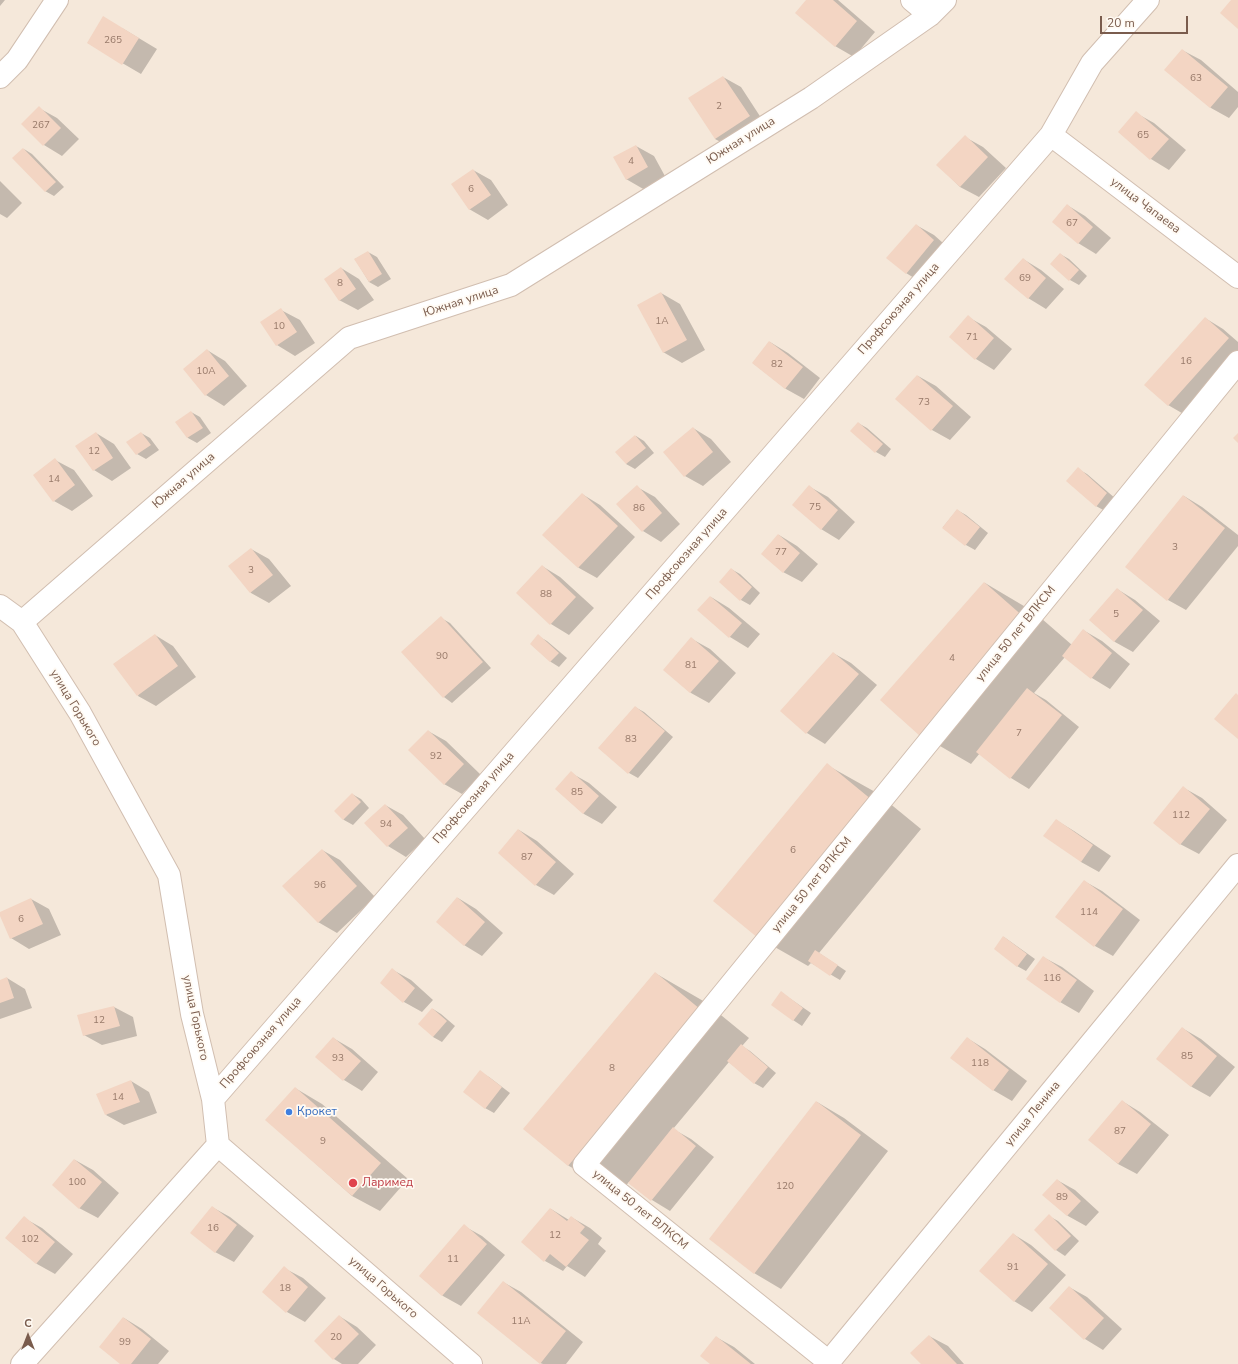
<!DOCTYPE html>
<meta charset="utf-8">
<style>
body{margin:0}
#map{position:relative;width:1238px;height:1364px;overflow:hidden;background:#fdf6ec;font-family:"Nunito Sans",sans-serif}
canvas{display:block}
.north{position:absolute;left:8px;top:1316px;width:40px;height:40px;-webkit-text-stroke:3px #fffaf3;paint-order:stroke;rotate:0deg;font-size:11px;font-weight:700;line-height:16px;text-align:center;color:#7a5c4d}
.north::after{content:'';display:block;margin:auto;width:14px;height:18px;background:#7a5c4d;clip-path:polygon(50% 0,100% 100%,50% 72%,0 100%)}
.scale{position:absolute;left:1100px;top:16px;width:88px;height:18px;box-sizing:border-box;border:2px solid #7a5c4d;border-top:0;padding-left:5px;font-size:12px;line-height:14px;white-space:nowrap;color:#7a5c4d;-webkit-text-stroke:3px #fffaf3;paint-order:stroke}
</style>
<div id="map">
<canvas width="1238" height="1364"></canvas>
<div class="north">С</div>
<div class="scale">20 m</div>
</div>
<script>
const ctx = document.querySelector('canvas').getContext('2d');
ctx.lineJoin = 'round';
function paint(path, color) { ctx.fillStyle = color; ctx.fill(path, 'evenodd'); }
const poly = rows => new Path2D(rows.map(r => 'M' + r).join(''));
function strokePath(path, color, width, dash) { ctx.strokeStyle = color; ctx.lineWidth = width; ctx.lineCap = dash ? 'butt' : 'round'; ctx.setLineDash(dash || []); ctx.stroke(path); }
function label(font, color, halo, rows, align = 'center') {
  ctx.font = font + ' "Nunito Sans",sans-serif'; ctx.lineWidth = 3.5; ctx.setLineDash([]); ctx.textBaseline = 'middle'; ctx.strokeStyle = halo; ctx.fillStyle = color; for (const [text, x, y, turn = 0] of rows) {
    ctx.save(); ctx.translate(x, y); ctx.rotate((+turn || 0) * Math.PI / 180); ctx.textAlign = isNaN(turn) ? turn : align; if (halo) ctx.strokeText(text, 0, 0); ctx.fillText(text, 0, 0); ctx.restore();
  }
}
paint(poly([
 [0,0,1238,0,1238,1364,0,1364]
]), '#f5e8da');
paint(poly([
 [0,0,5,0,0,6],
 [807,0,838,0,875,32,854,57,835,46],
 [122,28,157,49,141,74,88,43],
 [1182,50,1201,60,1238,92,1238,107,1229,118,1211,108,1166,70],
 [723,77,741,87,767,127,734,149,715,139],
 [39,108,57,118,79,139,62,156,44,145,23,124],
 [1136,113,1154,123,1186,150,1169,170,1151,159,1119,132],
 [965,137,983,147,1006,168,979,197,960,187,938,165],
 [636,146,654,156,666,178,645,190,626,179],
 [24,149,32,154,64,187,54,196,45,191],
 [473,170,491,180,508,205,488,220,469,209],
 [0,181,22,203,7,218,0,214],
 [1067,205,1085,216,1111,238,1096,254,1078,243],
 [916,225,934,235,952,251,924,284,906,273],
 [368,252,377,257,391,279,378,287,369,282,355,259],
 [1060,254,1069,259,1087,276,1079,285,1070,280,1051,264],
 [1023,259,1041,270,1064,289,1046,309,1028,298],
 [341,268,359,279,374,300,358,310,339,300],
 [661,293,680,304,705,350,682,363,663,352],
 [281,310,300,320,315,343,295,356,277,345],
 [968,317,986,327,1012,349,994,370,976,359],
 [1205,318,1223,329,1238,342,1238,358,1187,416,1168,405],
 [770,342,788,353,820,378,804,399,786,389,753,363],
 [207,350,225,361,247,386,224,406,206,395],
 [918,376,936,386,971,417,950,440,932,430],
 [191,412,200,417,211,433,197,443,188,438,177,422],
 [858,423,867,428,891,449,885,457,876,452],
 [693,428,711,439,731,462,703,486,685,476],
 [96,433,114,444,131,468,112,481,94,470],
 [141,433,150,438,159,450,146,459,137,454],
 [636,436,644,441,654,453,635,469,626,464],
 [55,460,74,470,93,496,72,511,54,501],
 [1078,469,1087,474,1116,499,1105,511,1096,506],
 [637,487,655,497,680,524,661,542,643,531],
 [810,487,828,497,855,522,839,540,821,529],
 [582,494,600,505,635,537,597,578,579,568,544,535],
 [1184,496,1202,507,1238,535,1238,546,1186,610,1168,600],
 [957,510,966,515,988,533,975,550,966,545,943,527],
 [779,535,797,546,818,564,802,582,783,572],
 [251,549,269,559,291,586,269,603,251,593,230,566],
 [542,566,560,577,594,608,569,635,551,624,517,593],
 [731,569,740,574,760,593,750,605,741,600],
 [985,583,1034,612,1072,645,1083,630,1102,641,1130,664,1110,689,1092,678,1065,657,1034,693,1046,700,1079,727,1029,789,1011,778,980,753,971,764,921,735],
 [1117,589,1135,600,1160,621,1133,652,1115,642,1090,620],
 [711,597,729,608,760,634,748,648,730,637],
 [441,618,450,623,491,668,452,703,444,697],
 [155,635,173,646,196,677,156,706,138,696],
 [538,636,547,641,567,658,559,667,551,662,531,644],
 [692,639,710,649,736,673,709,703,691,693,665,670],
 [833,653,851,663,877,685,825,744,807,733,782,711],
 [635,707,644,712,673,737,638,778,629,773,599,748],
 [428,731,446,741,481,775,462,794,444,784],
 [827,765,877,793,921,829,819,953,846,971,840,980,811,963,808,966,759,938],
 [571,773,589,783,617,807,602,824,584,814,556,789],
 [1184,788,1202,798,1227,820,1199,854,1180,844],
 [352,794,361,799,369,808,353,825,344,820,335,811],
 [385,805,403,815,425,839,406,857,388,846],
 [1056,820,1074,831,1111,856,1099,872,1081,862],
 [519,830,537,841,574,874,554,895,536,885],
 [322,850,340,860,375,897,337,933,318,922],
 [1084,881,1102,891,1140,920,1113,956,1095,946],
 [458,898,476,909,503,933,482,956,464,945],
 [31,899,49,909,61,935,29,949,11,938,0,913],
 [1004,937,1035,959,1026,971,1017,966],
 [1043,957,1062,967,1094,991,1079,1013,1060,1002],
 [393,970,411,980,433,1000,422,1012,404,1002],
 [655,973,705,1002,749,1038,742,1046,750,1051,776,1073,763,1088,754,1083,729,1062,673,1129,691,1139,714,1157,670,1211,652,1200,629,1182,618,1194,569,1166,525,1129],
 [7,978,25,989,32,1008,0,1019,0,981],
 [782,993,811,1013,802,1026,793,1020],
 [114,1007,133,1017,137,1036,102,1045,84,1035,79,1016],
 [433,1009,441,1014,455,1026,442,1042,433,1037],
 [1182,1028,1201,1039,1235,1067,1210,1097,1192,1087,1158,1058],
 [333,1038,352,1049,378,1072,362,1091,344,1080,317,1057],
 [967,1038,985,1049,1027,1081,1012,1101,993,1090],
 [480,1072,489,1077,510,1093,494,1113,485,1108],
 [131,1081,149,1092,157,1113,124,1125,106,1115],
 [295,1088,322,1104,408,1179,380,1211,352,1196,267,1120],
 [1122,1101,1140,1112,1169,1135,1137,1174,1118,1164,1090,1140],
 [817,1102,844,1118,888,1151,781,1289,754,1273],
 [75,1160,93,1170,119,1193,98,1218,79,1208],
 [1057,1180,1075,1190,1099,1212,1086,1226,1068,1216,1044,1195],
 [212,1207,230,1217,254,1236,234,1262,215,1252],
 [551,1209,569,1220,571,1217,590,1228,602,1238,598,1244,606,1251,585,1277,567,1266,563,1271,545,1261],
 [1049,1216,1058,1221,1079,1241,1065,1256,1056,1250,1035,1230],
 [24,1218,42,1228,73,1254,55,1274,37,1264,6,1238],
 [464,1226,482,1236,505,1255,461,1306,443,1296,420,1276],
 [1013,1234,1031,1245,1066,1275,1032,1312,1014,1301],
 [284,1268,303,1278,326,1298,305,1322,287,1312],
 [503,1282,521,1292,583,1342,566,1364,543,1364,540,1363],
 [1069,1287,1087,1297,1122,1329,1103,1350,1085,1339,1050,1308],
 [339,1316,357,1327,376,1345,358,1364,342,1364,334,1359,315,1341],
 [124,1318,142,1329,169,1351,158,1364,121,1364],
 [929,1336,948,1346,964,1364,922,1364],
 [716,1337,734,1347,755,1364,712,1364]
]), '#0003');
paint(poly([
 [806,0,833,0,857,21,835,47,795,13],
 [1231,0,1238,0,1238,29,1220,13],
 [103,16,139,38,122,65,87,43],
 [1182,49,1228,87,1210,108,1164,70],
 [723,76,750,116,715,139,688,98],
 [39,106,61,128,43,146,21,124],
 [1136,111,1169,139,1150,160,1118,132],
 [965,135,988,157,960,187,936,165],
 [636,145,648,167,626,180,613,157],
 [23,148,56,182,45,192,12,158],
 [473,169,491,195,469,210,451,184],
 [1067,204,1093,227,1078,244,1052,222],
 [916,224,934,240,906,274,886,258],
 [368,251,382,274,369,282,354,259],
 [1060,253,1079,270,1069,281,1050,264],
 [1023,258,1046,278,1028,299,1004,279],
 [341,267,356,289,339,301,324,279],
 [661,292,687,340,663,353,637,305],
 [281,308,297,332,276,346,260,322],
 [968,315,994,338,975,360,949,337],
 [1205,317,1229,338,1168,406,1144,385],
 [769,341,803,367,785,389,752,363],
 [207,349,229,376,205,396,183,369],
 [917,375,953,406,931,431,895,399],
 [191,411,203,428,187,438,175,422],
 [858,422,883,444,875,453,850,431],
 [693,427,713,452,684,477,663,452],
 [96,432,113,458,93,471,75,446],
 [141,432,151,445,136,455,126,442],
 [1238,433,1238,443,1233,438],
 [635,435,646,448,626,464,615,452],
 [55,458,75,485,53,502,33,475],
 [1078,467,1107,493,1096,507,1066,481],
 [637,485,662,513,642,532,616,504],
 [809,485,838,510,821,530,792,505],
 [582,493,618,526,578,568,542,535],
 [1183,495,1225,528,1167,601,1125,567],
 [957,509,980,527,965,546,942,528],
 [778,534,800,553,783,573,761,554],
 [251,548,273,575,250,593,228,566],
 [542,565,576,597,550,625,516,593],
 [731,568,752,587,740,601,719,582],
 [984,582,1025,618,920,736,880,700],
 [1117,588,1143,610,1114,642,1089,620],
 [710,596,742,623,729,638,697,610],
 [441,616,483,662,443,698,401,652],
 [1083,629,1112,653,1091,679,1062,656],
 [155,634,178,666,137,696,113,664],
 [538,634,559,653,550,662,530,644],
 [691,637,719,661,690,693,663,670],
 [833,652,859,674,806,734,780,711],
 [1027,688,1062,715,1010,779,976,752],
 [1236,693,1238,695,1238,739,1214,719],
 [635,706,665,731,628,774,598,748],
 [428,730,464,764,444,785,408,750],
 [827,763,872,800,758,938,713,901],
 [571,771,599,796,583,814,555,789],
 [1183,786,1210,809,1180,845,1153,823],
 [352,793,361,802,343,820,334,811],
 [385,804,408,828,387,847,364,823],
 [1056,819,1093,845,1081,862,1043,836],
 [518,829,556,862,535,886,498,853],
 [322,849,357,886,318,923,282,886],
 [1084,880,1123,909,1094,947,1055,917],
 [457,897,485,922,464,946,436,922],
 [31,898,43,924,10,939,0,916,0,912],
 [1003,936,1027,954,1017,967,994,949],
 [815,950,838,965,830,976,808,961],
 [1043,956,1077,980,1060,1003,1026,979],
 [392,968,415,988,403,1003,380,983],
 [655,972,700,1009,568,1166,523,1129],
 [7,977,14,998,0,1003,0,980],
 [781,991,803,1008,793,1021,771,1005],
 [114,1006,120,1026,83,1036,77,1015],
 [432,1008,447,1021,433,1037,418,1024],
 [1182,1027,1217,1056,1191,1087,1156,1059],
 [333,1037,361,1061,343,1081,315,1057],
 [967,1037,1009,1070,993,1091,950,1058],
 [741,1044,768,1067,754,1084,727,1061],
 [480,1070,502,1087,485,1109,463,1092],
 [131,1080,140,1102,105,1115,96,1094],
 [295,1087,381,1163,352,1196,265,1120],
 [1122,1100,1151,1124,1118,1164,1088,1140],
 [816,1101,861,1135,754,1274,709,1239],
 [673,1127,696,1146,651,1201,628,1183],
 [74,1159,102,1182,79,1209,52,1185],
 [1057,1179,1081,1201,1067,1216,1042,1195],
 [212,1206,237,1225,215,1253,190,1233],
 [550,1208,567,1221,571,1216,585,1227,580,1233,589,1240,566,1267,550,1254,544,1262,521,1242],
 [1049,1214,1071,1236,1055,1251,1034,1230],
 [24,1216,55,1242,36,1264,5,1238],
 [464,1224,487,1244,442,1296,419,1276],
 [1013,1233,1048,1264,1014,1302,979,1271],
 [284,1266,308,1287,286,1313,262,1292],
 [503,1281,566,1331,540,1364,477,1313],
 [1069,1286,1104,1318,1084,1340,1049,1308],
 [339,1315,359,1334,333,1360,314,1341],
 [123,1317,151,1339,131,1364,120,1364,99,1347],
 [929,1335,957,1364,921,1364,910,1353],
 [716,1336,751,1364,710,1364,700,1356]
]), '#f3d5c3');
const street = poly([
 [912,0,930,15],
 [0,77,17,60,57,0],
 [1051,135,1238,277],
 [0,606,22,622,80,713,169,875,192,1014,213,1099,218,1145,471,1364],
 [22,622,349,338,511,285,811,98,930,15,945,0],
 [213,1099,1051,135,1092,63,1148,0],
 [829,1362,584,1165,1238,362],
 [22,1364,218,1145],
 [827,1364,1238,865]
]);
strokePath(street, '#d1beb0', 24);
strokePath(street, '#fff', 22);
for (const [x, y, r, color] of [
 [289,1112,4,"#3f7fe0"],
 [353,1183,5,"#e0444e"]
]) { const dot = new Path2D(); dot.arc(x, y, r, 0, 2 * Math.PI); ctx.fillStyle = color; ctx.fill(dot); strokePath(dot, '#fffaf3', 1.5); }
label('10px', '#987a6a', null, [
 ["265",113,41],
 ["63",1196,79],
 ["2",719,107],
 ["267",41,126],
 ["65",1143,136],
 ["4",631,162],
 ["6",471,190],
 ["67",1072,224],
 ["69",1025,279],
 ["8",340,284],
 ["1А",662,322],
 ["10",279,327],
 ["71",972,338],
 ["16",1186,362],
 ["82",777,365],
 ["10А",206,372],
 ["73",924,403],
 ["12",94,452],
 ["14",54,480],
 ["75",815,508],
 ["86",639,509],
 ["3",1175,548],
 ["77",781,553],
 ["3",251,571],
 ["88",546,595],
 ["5",1116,615],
 ["90",442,657],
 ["4",952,659],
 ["81",691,666],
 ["7",1019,734],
 ["83",631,740],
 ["92",436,757],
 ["85",577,793],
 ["112",1181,816],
 ["94",386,825],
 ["6",793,851],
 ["87",527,858],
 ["96",320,886],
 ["114",1089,913],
 ["6",21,920],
 ["116",1052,979],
 ["12",99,1021],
 ["85",1187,1057],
 ["93",338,1059],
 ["118",980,1064],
 ["8",612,1069],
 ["14",118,1098],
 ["87",1120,1132],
 ["9",323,1142],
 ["100",77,1183],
 ["120",785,1187],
 ["89",1062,1198],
 ["16",213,1229],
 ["12",555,1236],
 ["102",30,1240],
 ["11",453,1260],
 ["91",1013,1268],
 ["18",285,1289],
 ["11А",521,1322],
 ["20",336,1338],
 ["99",125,1343]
]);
label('12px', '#7a5c4d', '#fffaf3', [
 ["Южная улица",741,141,-32],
 ["улица Чапаева",1145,206,37],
 ["Южная улица",461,302,-18],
 ["Профсоюзная улица",899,309,-49],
 ["Южная улица",184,481,-41],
 ["Профсоюзная улица",687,554,-49],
 ["улица 50 лет ВЛКСМ",1016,634,-51],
 ["улица Горького",75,708,59],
 ["Профсоюзная улица",474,798,-49],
 ["улица 50 лет ВЛКСМ",812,885,-51],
 ["улица Горького",195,1018,78],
 ["Профсоюзная улица",261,1043,-49],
 ["улица Ленина",1033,1114,-51],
 ["улица 50 лет ВЛКСМ",640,1210,39],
 ["улица Горького",383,1288,41]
]);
label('12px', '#366cbe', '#fffaf3', [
 ["Крокет",297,1112]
], 'left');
label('12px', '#be3a42', '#fffaf3', [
 ["Ларимед",362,1183]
], 'left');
</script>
